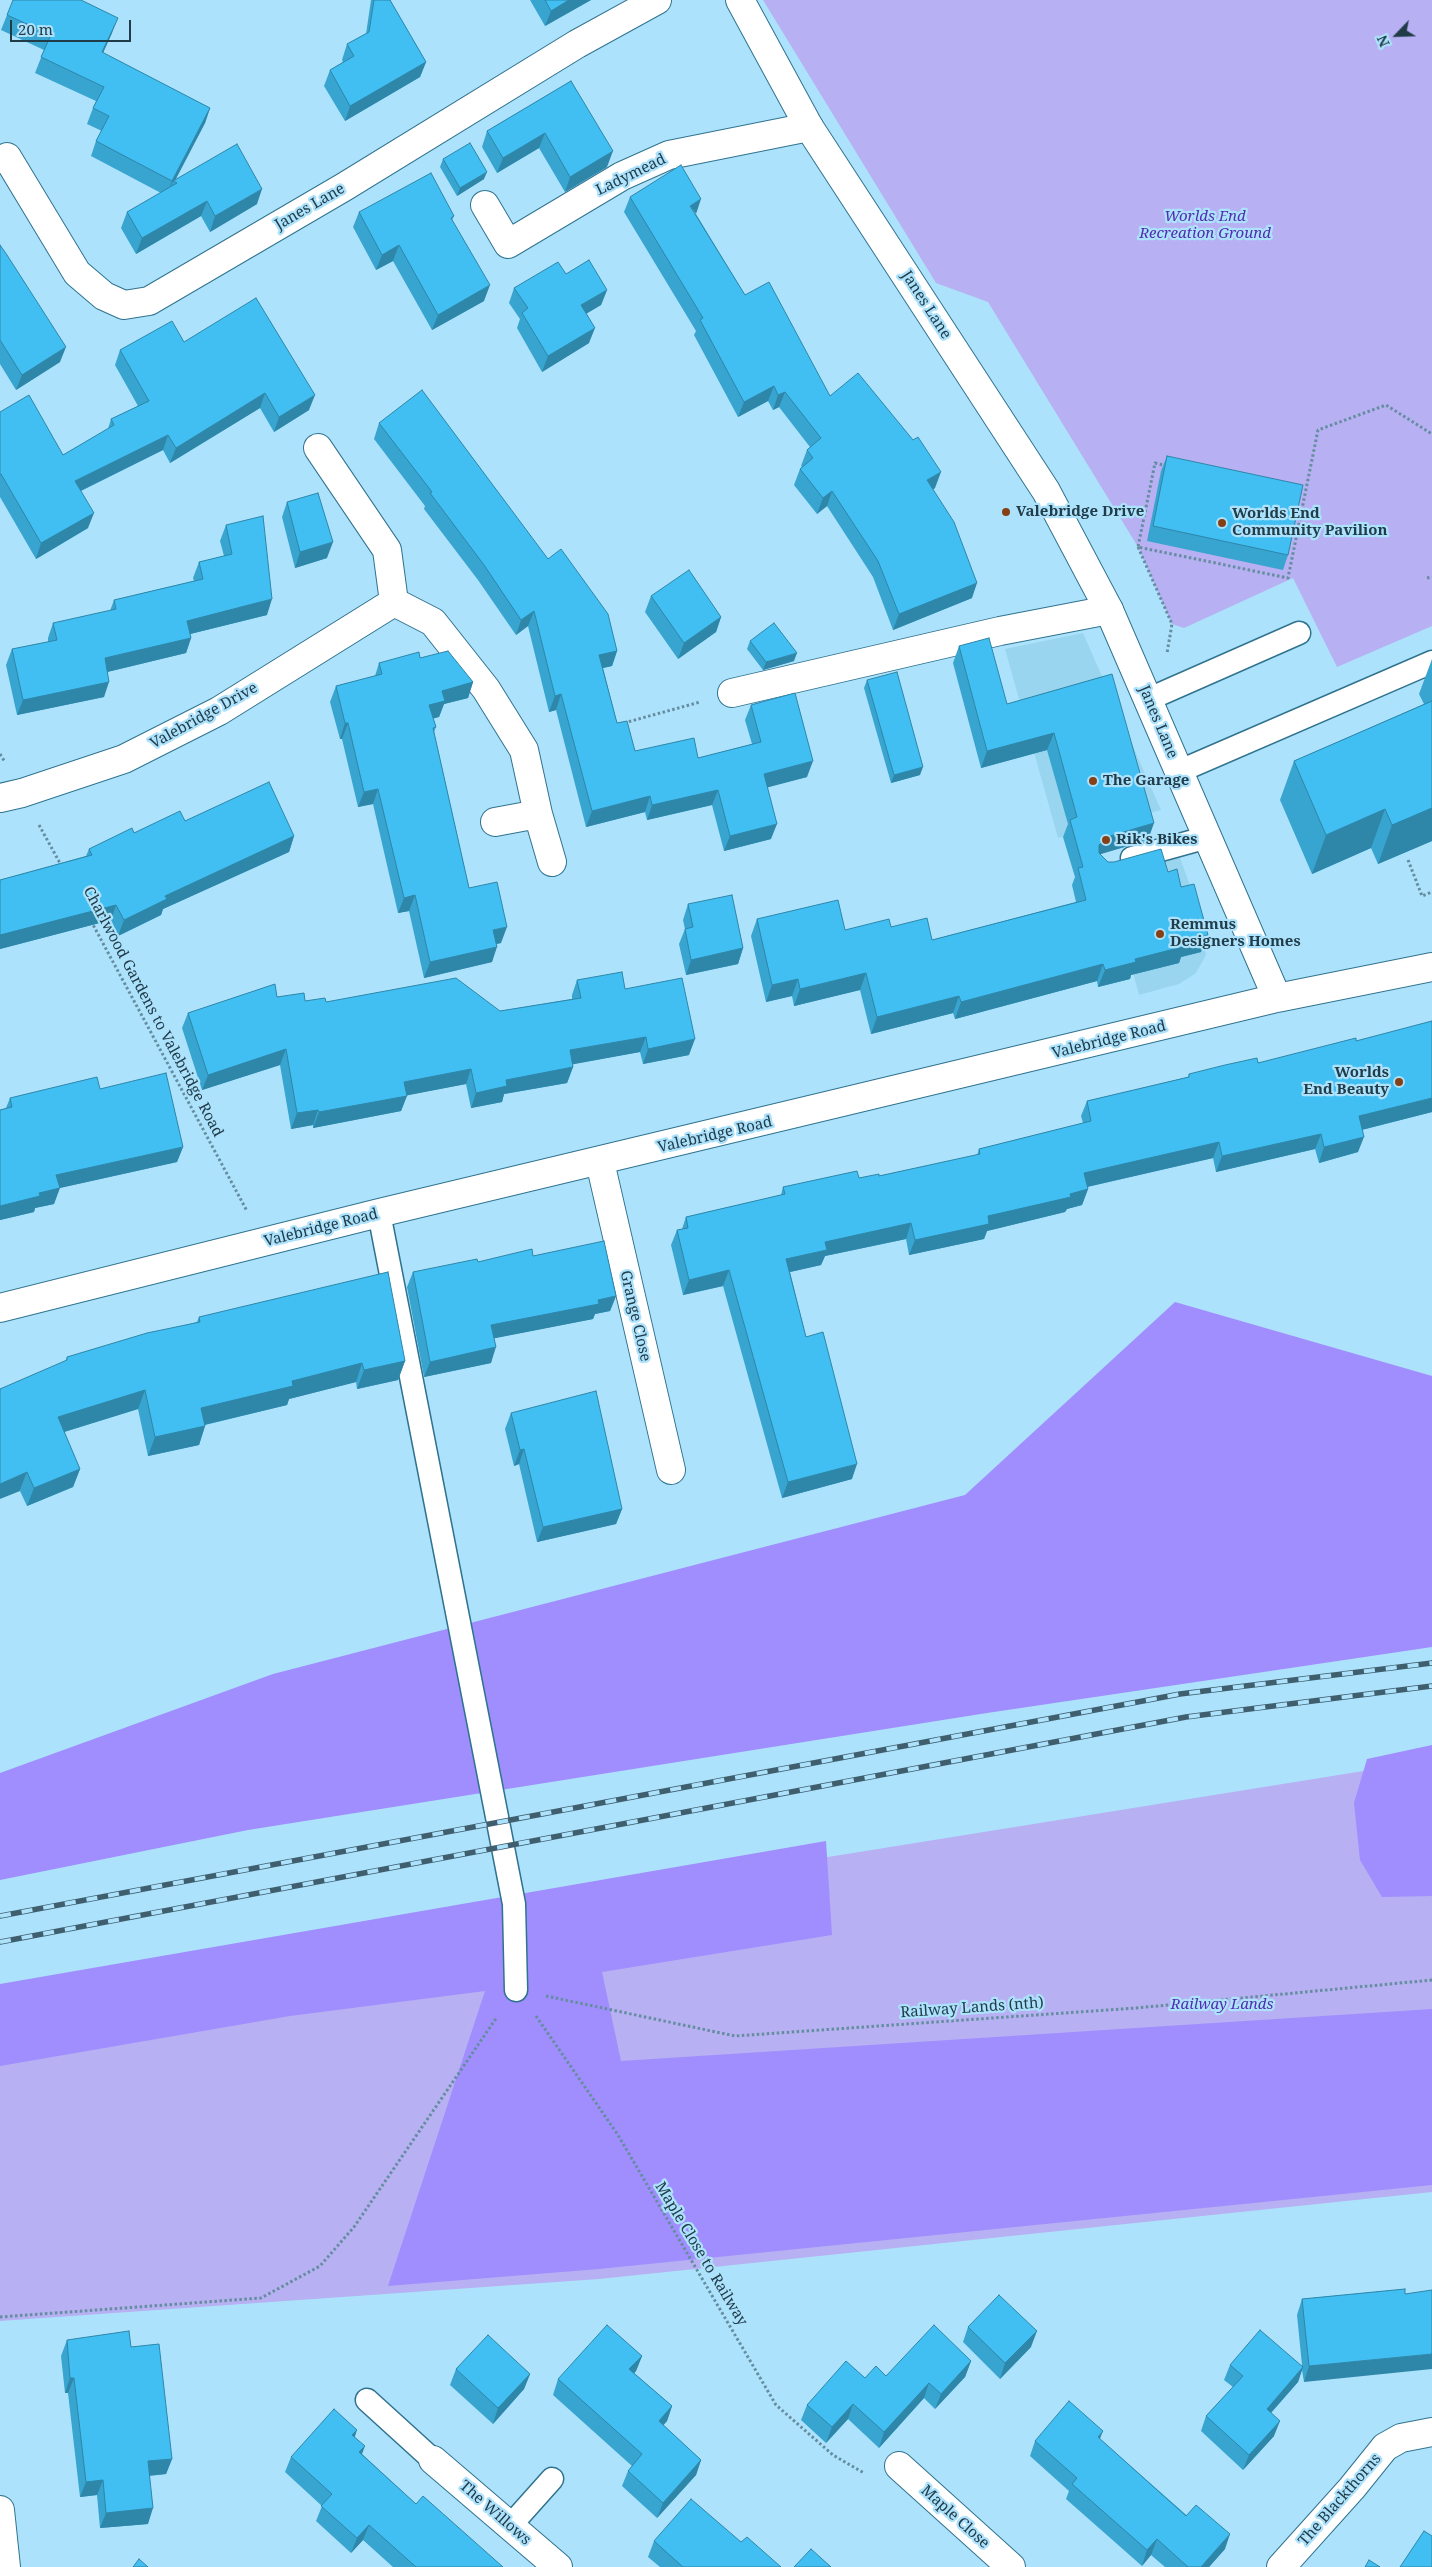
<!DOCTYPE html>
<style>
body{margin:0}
#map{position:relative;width:1432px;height:2567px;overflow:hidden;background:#ade2fc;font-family:"Noto Serif",serif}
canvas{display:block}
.north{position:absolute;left:1372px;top:10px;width:50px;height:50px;-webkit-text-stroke:4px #ade2fc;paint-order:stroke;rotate:246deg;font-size:14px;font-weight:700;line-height:20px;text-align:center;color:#213c49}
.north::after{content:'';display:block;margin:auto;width:18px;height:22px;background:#213c49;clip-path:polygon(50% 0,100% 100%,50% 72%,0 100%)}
.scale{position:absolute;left:10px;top:20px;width:121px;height:22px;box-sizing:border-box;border:2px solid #213c49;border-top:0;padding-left:6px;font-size:15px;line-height:18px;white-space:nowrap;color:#213c49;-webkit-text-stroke:4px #ade2fc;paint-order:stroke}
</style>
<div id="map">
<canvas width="1432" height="2567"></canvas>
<div class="north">N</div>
<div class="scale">20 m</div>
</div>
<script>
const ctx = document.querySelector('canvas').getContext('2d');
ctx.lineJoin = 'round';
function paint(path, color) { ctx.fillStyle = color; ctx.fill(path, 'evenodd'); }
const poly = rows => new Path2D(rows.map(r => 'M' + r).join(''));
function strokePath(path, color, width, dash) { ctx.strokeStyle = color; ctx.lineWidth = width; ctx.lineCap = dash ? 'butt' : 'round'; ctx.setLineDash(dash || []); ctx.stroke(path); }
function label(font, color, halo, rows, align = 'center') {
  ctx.font = font + ' "Noto Serif",serif'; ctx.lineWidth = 4.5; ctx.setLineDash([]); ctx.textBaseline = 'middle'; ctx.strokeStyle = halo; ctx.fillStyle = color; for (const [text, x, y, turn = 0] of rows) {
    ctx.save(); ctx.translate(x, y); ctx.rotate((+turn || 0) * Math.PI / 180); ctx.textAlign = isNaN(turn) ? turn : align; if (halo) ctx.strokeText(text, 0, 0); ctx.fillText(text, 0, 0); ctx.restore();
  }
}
paint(poly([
 [1083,633,1161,810,1058,838,1005,649],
 [1179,855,1201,916,1206,955,1196,973,1179,984,1139,995,1107,875]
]), '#9ad5f0');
paint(poly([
 [763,0,1432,0,1432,626,1337,667,1293,578,1184,628,1172,624,1138,547,988,302,936,283],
 [1432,1760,1432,2192,599,2279,0,2321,0,1990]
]), '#b7b0f2');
paint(poly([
 [1175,1302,1432,1376,1432,1647,987,1713,248,1830,0,1880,0,1773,273,1674,965,1495],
 [1432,1745,1432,1896,1382,1897,1360,1860,1354,1803,1367,1759],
 [826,1841,832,1935,602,1972,621,2061,1432,2009,1432,2185,599,2269,388,2286,485,1991,290,2016,0,2066,0,1984]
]), '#a08dfe');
const lane = poly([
 [1149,699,1299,633],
 [1180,771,1432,662],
 [1132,858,1208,837],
 [379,1213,514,1904,516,1990],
 [367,2400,433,2460],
 [510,2526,552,2479]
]);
const street = poly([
 [7,157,77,273,104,296,124,305,149,301,344,187,577,44,657,0],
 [485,205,508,244,622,176,669,155,809,127],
 [318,448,387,550,394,602],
 [732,693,1000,631,1109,610],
 [0,798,22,793,124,759,219,711,394,602,433,622,486,689,524,750,538,814,552,862],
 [495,822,538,814],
 [600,1162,671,1470],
 [433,2460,558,2567],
 [899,2466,1011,2567],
 [0,2510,6,2567],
 [1281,2567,1352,2488,1385,2447,1401,2438,1432,2432]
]);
const secondary = poly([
 [740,0,809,127,1046,491,1109,610,1277,998],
 [0,1308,379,1213,1277,998,1432,967]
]);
strokePath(lane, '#30738f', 25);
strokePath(street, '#30738f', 30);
strokePath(secondary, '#30738f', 30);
strokePath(poly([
 [1167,466,1155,463,1138,547,1288,578,1318,430,1386,405,1432,434],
 [1138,547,1172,624,1167,653],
 [1427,578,1432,577],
 [624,723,700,702],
 [0,754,5,762],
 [39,825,61,865],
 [1408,860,1422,896,1432,892],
 [91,921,247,1211],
 [546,1996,735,2036,1136,2008,1432,1980],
 [536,2016,618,2135,776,2405,833,2455,864,2473],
 [0,2317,261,2298,320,2266,354,2227,497,2017]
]), '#658da0', 3, [2.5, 2.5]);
strokePath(lane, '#fff', 22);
strokePath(street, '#fff', 28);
strokePath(secondary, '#fff', 28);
const rail = poly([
 [0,1916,1180,1694,1432,1663],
 [0,1942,1186,1717,1432,1686]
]);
strokePath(rail, '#3f5f6f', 5.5);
strokePath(rail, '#ade2fc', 4, [11]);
paint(poly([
 [371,0,390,0,426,62,420,77,345,121,324,86,330,70,343,62,342,60,347,44,366,34],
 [530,0,591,0,545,26],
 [7,15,112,33,103,53,210,108,205,123,176,179,257,204,210,232,201,216,136,254,121,228,127,212,161,193,91,156,96,141,102,131,87,124,93,108,96,101,35,73,44,50,1,30],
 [571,81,607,167,565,192,539,148,497,173,482,147,487,131],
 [443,159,484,179,457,196,440,167],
 [630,197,696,214,745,295,830,396,935,488,933,489,972,598,893,630,873,577,827,506,817,514,794,485,800,469,802,467,801,466,807,450,810,447,779,407,773,410,768,401,738,417,694,335,696,331,624,212],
 [359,212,454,216,452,220,484,301,432,330,393,261,376,270,353,227],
 [0,245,60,362,16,390,0,364],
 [566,274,607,290,601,305,586,314,589,343,542,372,517,328,520,319,509,303,514,288],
 [184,342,309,410,274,432,260,408,170,463,163,450,81,491,88,528,36,559,0,497,0,412,63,455,108,429,111,419,138,406,115,365,120,350],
 [379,423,548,559,617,651,612,666,603,668,617,723,635,751,698,758,752,744,745,720,751,705,807,777,767,787,771,839,724,851,712,805,647,820,645,812,586,827,556,710,549,712,528,626,516,635,478,580,424,509,425,506,374,439],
 [1167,456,1288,555,1283,570,1147,541,1161,471],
 [287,502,327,558,295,568,282,517],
 [226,525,267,615,190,634,191,638,186,653,107,672,104,697,17,715,6,665,12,649,48,642,48,638,53,623,110,611,114,600,194,581,193,578,199,562,224,556,220,541],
 [651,596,721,617,716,632,678,659,645,612],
 [750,641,794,661,763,670,747,649],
 [959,646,1007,704,1112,674,1148,840,1100,854,1108,862,1168,872,1181,887,1201,952,1181,957,1179,963,1131,975,1130,979,1098,987,1097,981,955,1019,953,1013,871,1034,860,990,794,1006,792,996,766,1002,751,936,757,919,845,930,891,927,932,940,1076,902,1072,885,1075,877,1063,837,1068,824,1047,750,981,768,953,663],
 [420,658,473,682,468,698,444,704,439,717,433,718,436,727,434,732,469,888,501,943,496,944,492,962,424,978,409,911,398,913,373,804,358,807,342,739,340,739,330,702,336,686,375,676,379,663],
 [1432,659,1432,841,1378,864,1371,848,1312,874,1280,800,1294,761,1424,704,1419,694],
 [867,680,920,775,891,783,864,688],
 [185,821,294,836,289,852,163,909,161,915,118,936,111,920,0,949,0,880,86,856,89,849,134,833],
 [688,904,743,948,738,964,686,975,679,944,685,929,683,920],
 [577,980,625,989,689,1055,643,1064,640,1052,572,1064,573,1067,567,1083,504,1094,502,1102,471,1108,466,1084,407,1095,401,1111,313,1128,313,1125,291,1129,280,1065,202,1090,182,1028,188,1013,277,997,305,1001,500,1011,572,999,572,995],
 [1356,1041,1432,1112,1362,1130,1358,1152,1319,1163,1315,1149,1216,1172,1213,1158,1087,1187,1088,1189,1082,1205,1067,1209,1065,1212,987,1231,984,1239,909,1255,906,1239,825,1256,821,1265,790,1272,806,1337,852,1479,782,1498,723,1286,683,1295,671,1245,677,1230,682,1229,686,1217,781,1195,783,1187,879,1176,977,1155,979,1149,1083,1123,1081,1116,1087,1101,1188,1077,1189,1074,1258,1063],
 [100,1089,183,1147,177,1162,59,1188,54,1204,35,1208,34,1212,0,1220,0,1110,6,1108,10,1098],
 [533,1256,616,1296,610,1311,595,1314,593,1319,494,1338,491,1363,424,1377,407,1287,413,1272,478,1262],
 [199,1317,405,1361,398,1380,357,1389,356,1382,289,1399,287,1405,205,1425,205,1426,199,1445,148,1456,138,1409,64,1432,80,1469,73,1487,27,1506,20,1491,67,1357,197,1322],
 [511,1413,622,1509,616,1524,537,1542,519,1464,514,1466,505,1429],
 [1405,2289,1304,2382,1302,2370,1298,2382,1271,2413,1274,2436,1243,2470,1201,2431,1206,2416,1233,2387,1224,2380,1230,2365,1302,2365,1297,2315,1302,2299],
 [968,2327,1031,2347,1000,2379,963,2342],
 [67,2340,131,2347,172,2459,166,2474,150,2476,148,2524,100,2528,97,2495,80,2497,68,2393,65,2393,61,2356],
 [642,2356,636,2371,634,2373,672,2406,667,2421,663,2425,701,2460,696,2475,657,2518,622,2486,628,2471,632,2466,553,2395,558,2379],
 [971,2361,965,2377,935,2409,924,2398,879,2448,848,2419,826,2443,801,2420,807,2405,865,2378,886,2376],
 [456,2369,530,2374,524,2389,493,2424,450,2385],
 [355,2437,362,2454,416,2504,503,2567,393,2567,363,2540,351,2553,316,2521,322,2506,285,2472,291,2457],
 [1100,2439,1225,2549,1209,2567,1165,2567,1151,2555,1142,2566,1066,2499,1069,2491,1030,2456,1035,2441],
 [654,2541,741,2542,781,2567,660,2567,648,2557]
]), '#38a4d0');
paint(poly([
 [569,0,591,0,545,26,551,11],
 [118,18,112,33,96,68,102,52],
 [426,62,420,77,345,121,350,106],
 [210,108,205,123,174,182,173,181,167,196,172,181],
 [545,133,539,148,497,173,503,158],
 [613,151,607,167,565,192,570,177],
 [487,172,484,179,457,196,460,188],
 [262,189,257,204,210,232,215,216],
 [701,199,696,214,690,206],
 [207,201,201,216,136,254,142,238],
 [399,245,393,261,376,270,382,255],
 [490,285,484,301,432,330,438,315],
 [607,290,601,305,575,320,581,305],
 [595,328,589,343,542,372,548,356],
 [66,347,60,362,16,390,22,375],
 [774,386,768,401,738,417,744,402],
 [785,392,779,407,773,410,778,395],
 [265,393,260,408,170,463,176,448],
 [315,395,309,410,274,432,279,417],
 [168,435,163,450,70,496,75,481],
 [941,472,935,488,922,496,927,480],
 [832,491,827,506,817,514,823,498],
 [94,513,88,528,36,559,41,543],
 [333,542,327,558,295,568,300,552],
 [977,583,972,598,893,630,899,614],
 [272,599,267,615,182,636,187,621],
 [534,611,528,626,516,635,521,620],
 [721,617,716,632,678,659,684,643],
 [191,638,186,653,99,674,105,658],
 [617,651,612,666,594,670,599,655],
 [797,653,794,661,763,670,766,662],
 [109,682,104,697,17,715,23,700],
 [473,682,468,698,444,704,439,717,424,721,429,705,442,691],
 [561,694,556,710,549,712,555,696],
 [345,723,348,723,342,739,340,739],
 [1054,733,1047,750,981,768,987,751],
 [813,761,807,777,758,790,764,774],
 [923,767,920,775,891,783,894,775],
 [378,789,373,804,358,807,364,792],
 [718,790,712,805,647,820,652,805],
 [650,796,645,812,586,827,592,811],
 [1432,808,1432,841,1378,864,1392,825],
 [1385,809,1371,848,1312,874,1326,835],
 [1154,823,1148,840,1101,854,1092,862,1099,845,1107,837],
 [777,824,771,839,724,851,730,836],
 [294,836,289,852,163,909,161,915,118,936,124,920,165,896],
 [415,895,409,911,398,913,404,898],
 [116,905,111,920,0,949,0,935],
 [507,927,501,943,487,946,493,930],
 [1208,935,1201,952,1181,957,1179,963,1131,975,1130,979,1098,987,1105,970,1185,941],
 [497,947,492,962,424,978,430,962],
 [743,948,738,964,686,975,691,960],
 [1103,964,1097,981,955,1019,961,1002],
 [866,973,860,990,794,1006,800,989],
 [798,979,792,996,766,1002,772,985],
 [959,996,953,1013,871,1034,877,1017],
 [646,1037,640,1052,564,1066,570,1050],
 [695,1039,689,1055,643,1064,648,1049],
 [286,1049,280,1065,202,1090,208,1075],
 [573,1067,567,1083,504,1094,502,1102,471,1108,476,1093,506,1080],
 [471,1069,466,1084,399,1097,404,1082],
 [407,1096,401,1111,313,1128,319,1112],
 [1432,1098,1432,1112,1353,1132,1359,1116],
 [318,1110,313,1125,291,1129,297,1113],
 [1321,1134,1315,1149,1216,1172,1222,1156],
 [1364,1137,1358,1152,1319,1163,1324,1147],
 [1219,1142,1213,1158,1078,1189,1084,1173],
 [183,1147,177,1162,51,1190,56,1175],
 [60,1188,54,1204,35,1208,34,1212,0,1220,0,1206,39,1193],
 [1088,1189,1082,1205,1067,1209,1065,1212,987,1231,984,1239,909,1255,915,1240,988,1216],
 [911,1223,906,1239,825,1256,821,1265,781,1274,786,1259,825,1242],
 [729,1270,723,1286,683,1295,689,1280],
 [616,1296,610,1311,595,1314,593,1319,486,1340,491,1325],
 [496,1347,491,1363,424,1377,430,1362],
 [405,1361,398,1380,357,1389,364,1370],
 [362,1363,356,1382,289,1399,287,1405,195,1427,201,1408,292,1381],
 [145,1390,138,1409,51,1436,58,1417],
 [205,1426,199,1445,148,1456,155,1437],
 [524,1449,519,1464,514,1466,520,1450],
 [857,1464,852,1479,782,1498,788,1482],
 [80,1469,73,1487,27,1506,34,1488],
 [27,1472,20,1491,0,1499,0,1484],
 [622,1509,616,1524,537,1542,543,1527],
 [1037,2331,1031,2347,1000,2379,1005,2363],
 [1432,2354,1432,2369,1304,2382,1309,2366],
 [642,2356,636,2371,624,2385,629,2369],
 [971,2361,965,2377,935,2409,941,2394],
 [1303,2367,1298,2382,1261,2424,1267,2409],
 [530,2374,524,2389,493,2424,498,2408],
 [70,2378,74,2378,68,2393,65,2393],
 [929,2383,924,2398,879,2448,884,2432],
 [853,2404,848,2419,826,2443,832,2427],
 [672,2406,667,2421,653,2437,659,2421],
 [1280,2421,1274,2436,1243,2470,1249,2455],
 [357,2430,352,2446,352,2435],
 [1103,2431,1097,2446,1098,2437],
 [365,2446,359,2462,359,2452],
 [172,2459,166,2474,143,2476,148,2461],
 [701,2460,696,2475,657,2518,663,2503],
 [103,2480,97,2495,80,2497,86,2482],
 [153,2508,148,2524,100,2528,106,2513],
 [369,2525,363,2540,351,2553,357,2538],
 [1230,2534,1225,2549,1209,2567,1201,2567],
 [1157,2539,1151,2555,1142,2566,1147,2550]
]), '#2e86a9');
const building = poly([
 [13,0,81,0,118,18,102,52,210,108,172,181,96,141,109,116,93,108,104,87,41,57,51,35,7,15,13,0],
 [374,0,390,0,426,62,350,106,330,70,354,56,347,44,369,32,374,0],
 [545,0,569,0,551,11,545,0],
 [571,81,613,151,570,177,545,133,503,158,487,131,571,81],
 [470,143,487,172,460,188,443,159,470,143],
 [237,144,262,189,215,216,207,201,142,238,127,212,177,183,173,181,237,144],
 [681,165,701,199,690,206,745,295,769,282,830,396,858,373,913,440,918,437,941,472,927,480,954,522,977,583,899,614,878,561,832,491,823,498,800,469,813,458,807,450,821,438,785,392,778,395,774,386,744,402,700,320,703,318,630,197,681,165],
 [431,173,454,216,451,218,490,285,438,315,399,245,382,255,359,212,431,173],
 [0,245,7,255,66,347,22,375,0,340,0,245],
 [589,260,607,290,581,305,595,328,548,356,522,313,528,308,514,288,558,262,566,274,589,260],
 [256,298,315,395,279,417,265,393,176,448,168,435,75,481,94,513,41,543,1,474,0,475,0,412,29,395,63,455,114,425,111,419,149,401,120,350,172,321,184,342,256,298],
 [422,390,548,559,561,549,608,614,617,651,599,655,617,723,627,721,635,751,694,738,698,758,761,742,751,705,795,693,813,761,764,774,777,824,730,836,718,790,652,805,650,796,592,811,561,694,555,696,534,611,521,620,484,565,430,493,432,492,379,423,422,390],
 [1167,456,1303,485,1288,555,1153,526,1167,456],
 [318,493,333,542,300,552,287,502,318,493],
 [263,516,272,599,187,621,191,638,105,658,109,682,23,700,12,649,57,640,53,623,116,609,114,600,203,579,199,562,232,554,226,525,263,516],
 [689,570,721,617,684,643,651,596,689,570],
 [774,623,797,653,766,662,750,641,774,623],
 [989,638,1007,704,1112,674,1154,823,1107,837,1099,845,1099,853,1108,862,1114,862,1161,849,1168,872,1177,869,1181,887,1194,884,1208,935,1185,941,1186,946,1135,959,1136,962,1105,970,1103,964,961,1002,959,996,877,1017,866,973,800,989,798,979,772,985,757,919,838,900,845,930,889,919,891,927,927,918,932,940,1086,900,1078,868,1083,867,1070,820,1077,817,1054,733,987,751,959,646,989,638],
 [448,651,473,682,442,691,445,701,429,705,436,727,433,728,469,888,497,882,507,927,493,930,497,947,430,962,415,895,404,898,378,789,364,792,348,723,345,723,336,686,382,674,379,663,419,652,420,658,448,651],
 [897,672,923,767,894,775,867,680,897,672],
 [1432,701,1432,808,1392,825,1385,809,1326,835,1294,761,1432,701],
 [269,782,294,836,165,896,167,899,124,920,116,905,0,935,0,880,92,855,89,849,132,828,134,833,180,811,185,821,269,782],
 [732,895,743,948,691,960,685,929,693,927,688,904,732,895],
 [622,972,625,989,682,978,695,1039,648,1049,646,1037,570,1050,573,1067,506,1080,507,1086,476,1093,471,1069,404,1082,407,1096,319,1112,318,1110,297,1113,286,1049,208,1075,188,1013,275,984,277,997,304,993,305,1001,325,998,326,1002,456,978,500,1011,581,998,577,980,622,972],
 [1432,1021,1432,1098,1359,1116,1364,1137,1324,1147,1321,1134,1222,1156,1219,1142,1084,1173,1088,1189,1070,1194,1071,1197,988,1216,989,1224,915,1240,911,1223,825,1242,827,1250,786,1259,806,1337,823,1332,857,1464,788,1482,729,1270,689,1280,677,1230,688,1228,686,1217,785,1194,783,1187,857,1171,859,1178,879,1174,879,1176,980,1154,979,1149,1091,1121,1087,1101,1189,1077,1189,1074,1225,1065,1257,1058,1258,1063,1356,1038,1356,1041,1432,1021],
 [166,1073,183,1147,56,1175,60,1188,39,1193,40,1196,0,1206,0,1110,12,1107,10,1098,97,1077,100,1089,166,1073],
 [604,1241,616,1296,598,1300,599,1304,491,1325,496,1347,430,1362,413,1272,477,1259,478,1262,532,1249,533,1256,604,1241],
 [388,1272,405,1361,364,1370,362,1363,292,1381,293,1386,201,1408,205,1426,155,1437,145,1390,58,1417,80,1469,34,1488,27,1472,0,1484,0,1389,67,1360,67,1357,147,1333,200,1322,199,1317,388,1272],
 [596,1391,622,1509,543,1527,524,1449,520,1450,511,1413,596,1391],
 [1405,2289,1405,2294,1432,2290,1432,2354,1309,2366,1302,2299,1405,2289],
 [999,2295,1037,2331,1005,2363,968,2327,999,2295],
 [607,2325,642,2356,629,2369,672,2406,659,2421,701,2460,663,2503,628,2471,642,2454,558,2379,607,2325],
 [934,2325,971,2361,941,2394,929,2383,884,2432,853,2404,832,2427,807,2405,846,2361,865,2378,876,2366,886,2376,934,2325],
 [1260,2330,1303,2367,1267,2409,1280,2421,1249,2455,1206,2416,1243,2376,1230,2365,1260,2330],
 [129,2331,131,2347,159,2344,172,2459,148,2461,153,2508,106,2513,103,2480,86,2482,74,2378,70,2378,67,2340,129,2331],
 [488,2335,530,2374,498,2408,456,2369,488,2335],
 [1069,2401,1103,2431,1098,2437,1186,2516,1196,2505,1230,2534,1201,2567,1188,2567,1157,2539,1147,2550,1072,2484,1077,2478,1035,2441,1069,2401],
 [334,2409,357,2430,352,2435,365,2446,359,2452,416,2504,423,2496,503,2567,416,2567,369,2525,357,2538,321,2506,332,2494,291,2457,334,2409],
 [691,2499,741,2542,747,2537,781,2567,683,2567,654,2541,691,2499],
 [1424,2531,1432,2536,1432,2567,1400,2567,1424,2531],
 [811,2549,831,2567,794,2567,811,2549],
 [139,2559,148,2567,133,2567,139,2559],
 [1369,2560,1380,2567,1365,2567,1369,2560]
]);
paint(building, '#41bff2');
strokePath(building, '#2e86a9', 1);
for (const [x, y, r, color] of [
 [1006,512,5,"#854115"],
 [1222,523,5,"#854115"],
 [1093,781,5,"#854115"],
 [1106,840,5,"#854115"],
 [1160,934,5,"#854115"],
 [1399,1082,5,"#854115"]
]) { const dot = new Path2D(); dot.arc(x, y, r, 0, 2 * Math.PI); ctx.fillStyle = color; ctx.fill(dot); strokePath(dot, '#ade2fc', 2); }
label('15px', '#213c49', '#ade2fc', [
 ["Ladymead",631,175,-26],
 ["Janes Lane",310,207,-30],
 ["Janes Lane",926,305,57],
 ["Valebridge Drive",204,716,-29],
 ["Janes Lane",1158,722,67],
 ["Charlwood Gardens to Valebridge Road",153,1012,62],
 ["Valebridge Road",1109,1040,-14],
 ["Valebridge Road",715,1135,-13],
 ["Valebridge Road",321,1228,-14],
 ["Grange Close",635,1316,77],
 ["Railway Lands (nth)",972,2008,-4],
 ["Maple Close to Railway",701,2254,59],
 ["The Blackthorns",1340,2500,-49],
 ["The Willows",495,2513,41],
 ["Maple Close",955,2517,42]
]);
label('italic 15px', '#532caf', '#ade2fc', [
 ["Worlds End",1205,217],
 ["Recreation Ground",1205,234],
 ["Railway Lands",1222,2005]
]);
label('bold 15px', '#213c49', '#ade2fc', [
 ["Valebridge Drive",1016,512],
 ["Worlds End",1232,514],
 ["Community Pavilion",1232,531],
 ["The Garage",1103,781],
 ["Rik's Bikes",1116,840],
 ["Remmus",1170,925],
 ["Designers Homes",1170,942],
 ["Worlds",1389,1073,"right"],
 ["End Beauty",1389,1090,"right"]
], 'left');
</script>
